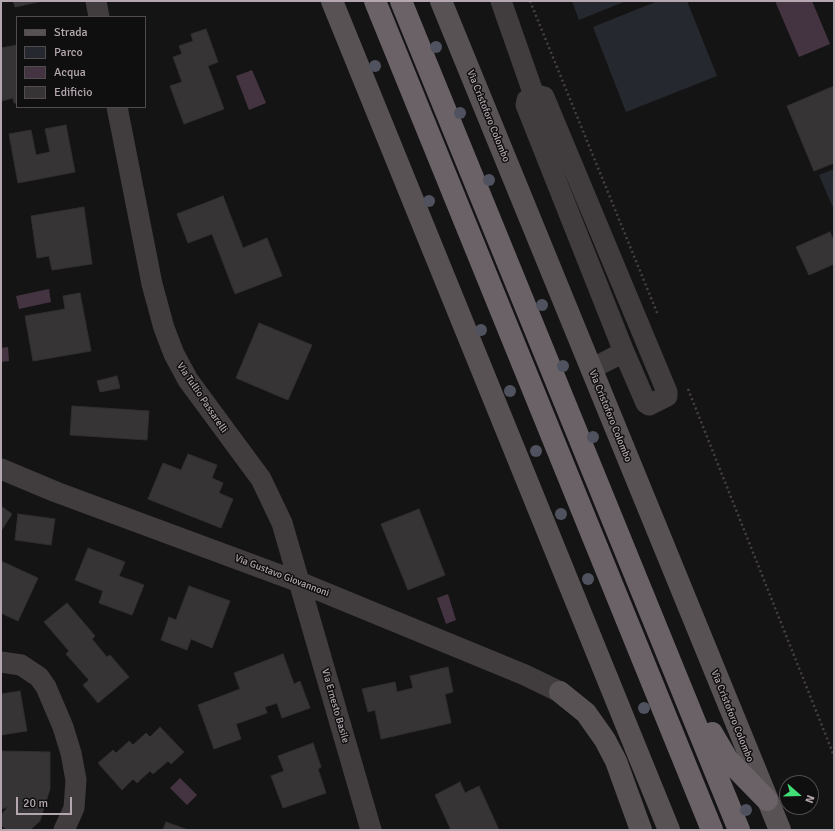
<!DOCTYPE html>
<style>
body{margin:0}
#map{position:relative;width:835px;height:831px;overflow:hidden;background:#151414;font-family:Signika,sans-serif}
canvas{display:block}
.frame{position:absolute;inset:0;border:2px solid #b4a7af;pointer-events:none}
.legend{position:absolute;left:16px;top:16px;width:130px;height:92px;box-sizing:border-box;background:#100f0f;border:1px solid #524c4f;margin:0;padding:5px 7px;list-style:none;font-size:12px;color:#b4a7af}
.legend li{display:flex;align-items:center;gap:8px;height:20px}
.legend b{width:20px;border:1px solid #524c4f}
.north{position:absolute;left:779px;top:775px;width:40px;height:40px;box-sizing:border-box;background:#100f0f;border:1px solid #524c4f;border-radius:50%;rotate:110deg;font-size:11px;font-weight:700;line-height:16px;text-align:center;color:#b4a7af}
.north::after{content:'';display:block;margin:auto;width:14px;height:18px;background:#42df77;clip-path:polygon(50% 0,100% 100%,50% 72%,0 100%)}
.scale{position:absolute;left:16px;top:797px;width:56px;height:18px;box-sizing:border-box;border:2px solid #b4a7af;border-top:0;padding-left:5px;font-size:12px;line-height:14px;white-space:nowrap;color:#b4a7af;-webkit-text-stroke:3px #100f0f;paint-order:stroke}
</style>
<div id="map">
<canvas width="835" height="831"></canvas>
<div class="frame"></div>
<ul class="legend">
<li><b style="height:5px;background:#595255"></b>Strada</li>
<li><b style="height:11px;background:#26282f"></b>Parco</li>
<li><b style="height:11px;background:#443441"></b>Acqua</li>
<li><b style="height:11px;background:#373436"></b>Edificio</li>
</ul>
<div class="north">N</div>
<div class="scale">20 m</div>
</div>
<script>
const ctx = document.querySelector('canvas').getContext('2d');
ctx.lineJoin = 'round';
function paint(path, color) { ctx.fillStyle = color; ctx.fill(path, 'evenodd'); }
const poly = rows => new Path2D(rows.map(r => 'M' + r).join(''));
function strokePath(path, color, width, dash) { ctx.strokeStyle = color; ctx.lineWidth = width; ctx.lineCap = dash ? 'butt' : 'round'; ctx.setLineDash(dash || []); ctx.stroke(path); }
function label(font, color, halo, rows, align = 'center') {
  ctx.font = font + ' Signika,sans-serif'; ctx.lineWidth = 3; ctx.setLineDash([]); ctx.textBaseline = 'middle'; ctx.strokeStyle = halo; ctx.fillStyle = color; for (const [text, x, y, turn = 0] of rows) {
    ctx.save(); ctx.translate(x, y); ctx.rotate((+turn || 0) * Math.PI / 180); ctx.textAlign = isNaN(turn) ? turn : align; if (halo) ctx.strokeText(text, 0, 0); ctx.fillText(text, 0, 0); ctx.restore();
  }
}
paint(poly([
 [572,1,626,1,579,20],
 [658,1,687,1,717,76,626,112,593,27],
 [834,169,834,210,819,175]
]), '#26282f');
paint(poly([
 [775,1,812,1,830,44,799,57],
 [252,70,266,103,249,110,236,76],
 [49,289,51,302,19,309,16,296],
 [8,347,9,361,1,362,1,348],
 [448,594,456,620,446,624,437,598],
 [180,778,197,795,187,805,170,788]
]), '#443441');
const building = poly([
 [13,1,42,1,15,7,13,1],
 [206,29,218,62,208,66,224,109,184,124,170,86,182,82,173,57,182,54,179,46,193,41,191,34,206,29],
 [17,45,17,103,14,103,13,98,1,101,1,48,17,45],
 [834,86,834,163,814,171,787,106,834,86],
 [66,125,75,172,18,183,9,134,31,130,36,155,50,152,45,129,66,125],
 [223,196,243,248,267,238,282,276,235,294,212,234,188,243,177,214,223,196],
 [84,207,92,264,52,270,49,256,37,258,31,216,84,207],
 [830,232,834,241,834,264,809,275,796,247,830,232],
 [80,293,91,351,33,361,25,316,65,309,63,296,80,293],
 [259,323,312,345,288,400,236,378,259,323],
 [117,376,120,388,100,392,97,381,117,376],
 [72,406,149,411,147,440,70,435,72,406],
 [188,454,217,465,212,478,223,483,219,493,233,499,221,528,148,499,163,463,181,470,188,454],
 [1,506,12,514,1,531,1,506],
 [419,509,445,575,408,590,381,524,419,509],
 [18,514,55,519,51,545,15,540,18,514],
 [88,548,125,562,119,576,144,585,132,615,99,603,103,591,75,580,88,548],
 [1,561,38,578,18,621,1,613,1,561],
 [189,586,230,601,212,648,191,639,187,650,161,640,169,617,176,620,189,586],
 [67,603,95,636,92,639,107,657,110,655,129,677,98,703,83,685,89,680,66,654,69,651,44,622,67,603],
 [283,654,294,684,300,681,310,708,282,718,277,703,265,707,267,713,236,724,241,739,214,749,198,705,240,689,234,673,283,654],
 [448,667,453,692,445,694,451,723,381,739,375,710,368,712,362,689,395,682,397,692,413,688,410,676,448,667],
 [20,691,27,731,1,735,1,694,20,691],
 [160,727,184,752,171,764,168,761,153,774,150,771,137,783,133,779,122,790,98,763,113,750,116,753,129,741,133,745,146,733,150,737,160,727],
 [313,743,321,767,318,769,326,793,283,808,271,776,284,771,278,756,313,743],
 [1,751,50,752,50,789,40,821,30,830,7,830,1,825,1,815,8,807,1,809,1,751],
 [460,782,465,793,479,786,499,830,451,830,435,795,460,782],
 [166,822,188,830,163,830,166,822]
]);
paint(building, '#373436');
strokePath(building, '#312e2f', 1);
strokePath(poly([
 [530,1,658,315],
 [688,389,834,756]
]), '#463f43', 2.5, [2, 3]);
strokePath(poly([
 [96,1,99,17],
 [501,1,535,98],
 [540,96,544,97,667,392,667,396,649,405,646,403,624,352,526,105,527,100,540,96],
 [117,107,152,284,164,328,174,354,188,380,261,479,282,523,371,830],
 [591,369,624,352],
 [1,469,56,492,299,582,525,675,560,692],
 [1,662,21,665,39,677,46,687,63,727,71,753,76,780,74,808,64,830]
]), '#413c3e', 21);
strokePath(poly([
 [332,1,669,830],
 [441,1,780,830],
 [560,692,586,713,605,740,616,761,641,830]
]), '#595255', 22);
strokePath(poly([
 [375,1,712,830],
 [401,1,739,830],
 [712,733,728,760,767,800]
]), '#6a6267', 22);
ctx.fillStyle = '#50535f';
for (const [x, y] of [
 [436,47],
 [375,66],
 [460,113],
 [489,180],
 [429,201],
 [542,305],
 [481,330],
 [563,366],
 [510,391],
 [593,437],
 [536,451],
 [561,514],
 [588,579],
 [644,708],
 [746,810]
]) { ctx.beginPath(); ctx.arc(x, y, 6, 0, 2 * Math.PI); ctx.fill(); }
label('10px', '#b4a7af', '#100f0f', [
 ["Via Cristoforo Colombo",488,116,68],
 ["Via Tullio Passarelli",202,398,56],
 ["Via Cristoforo Colombo",610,416,68],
 ["Via Gustavo Giovannoni",282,576,21],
 ["Via Ernesto Basile",335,706,74],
 ["Via Cristoforo Colombo",732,716,68]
]);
</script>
